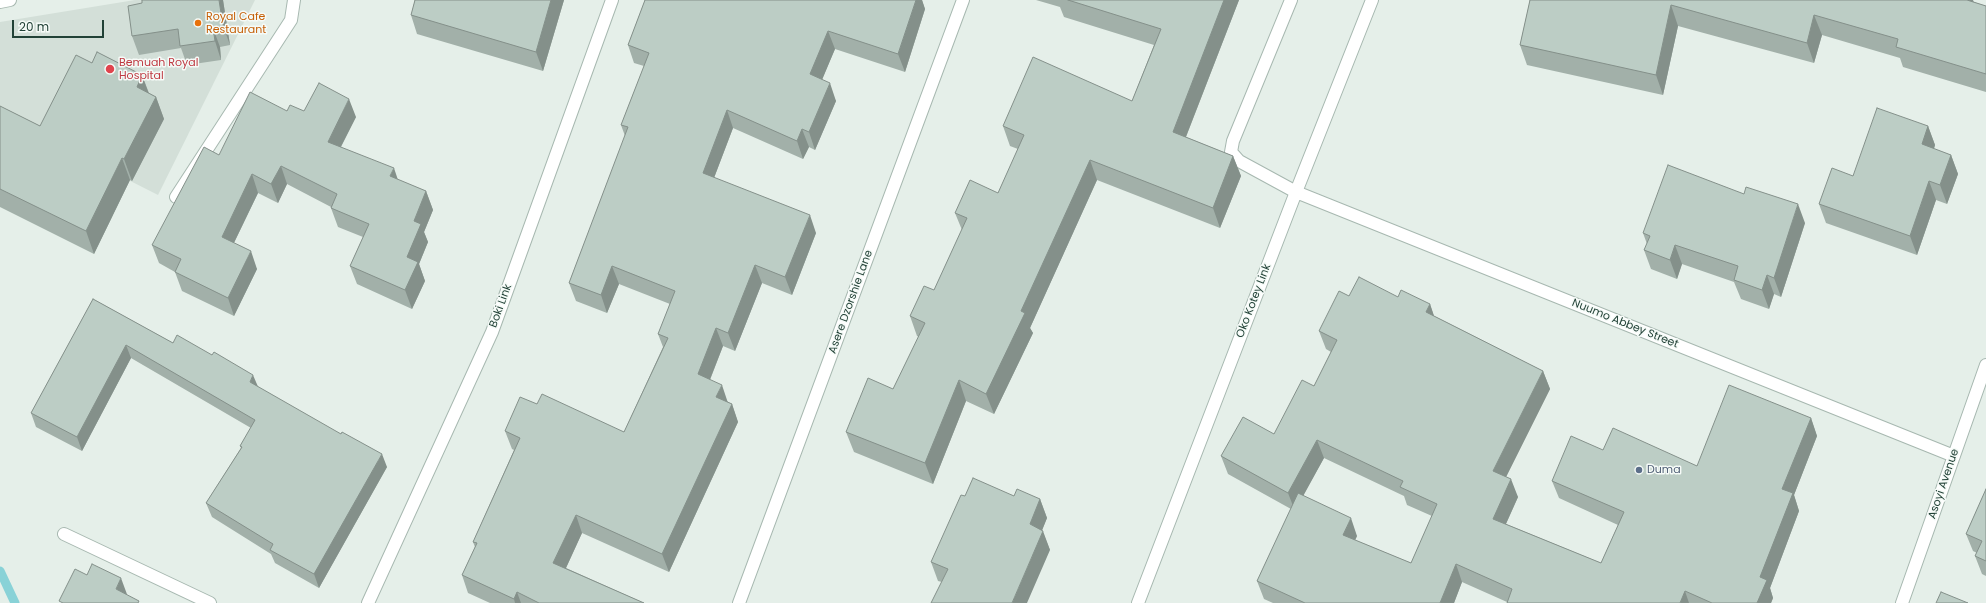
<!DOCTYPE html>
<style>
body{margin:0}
#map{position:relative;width:1986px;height:603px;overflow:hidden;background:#e5efe9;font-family:Poppins,sans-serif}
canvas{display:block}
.scale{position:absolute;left:12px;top:20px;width:92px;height:18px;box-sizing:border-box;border:2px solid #224237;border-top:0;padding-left:5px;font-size:12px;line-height:14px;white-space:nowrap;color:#224237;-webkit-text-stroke:3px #f6fbf8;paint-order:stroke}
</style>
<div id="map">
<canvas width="1986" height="603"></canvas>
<div class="scale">20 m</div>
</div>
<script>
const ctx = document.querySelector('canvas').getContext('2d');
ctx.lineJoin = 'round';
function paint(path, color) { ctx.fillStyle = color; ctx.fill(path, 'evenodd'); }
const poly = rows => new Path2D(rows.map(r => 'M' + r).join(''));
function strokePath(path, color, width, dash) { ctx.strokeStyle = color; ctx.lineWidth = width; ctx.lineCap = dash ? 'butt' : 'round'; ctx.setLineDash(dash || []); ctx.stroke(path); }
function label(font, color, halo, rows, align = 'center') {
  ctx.font = font + ' Poppins,sans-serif'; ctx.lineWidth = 3; ctx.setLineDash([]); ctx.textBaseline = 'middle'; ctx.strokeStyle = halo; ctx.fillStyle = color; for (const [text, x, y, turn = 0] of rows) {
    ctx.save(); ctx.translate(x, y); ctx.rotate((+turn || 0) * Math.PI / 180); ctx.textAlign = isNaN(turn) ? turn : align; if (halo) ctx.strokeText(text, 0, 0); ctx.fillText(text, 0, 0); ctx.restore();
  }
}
paint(poly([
 [135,0,255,0,158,195,0,115,0,22]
]), '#d3dfd8');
strokePath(poly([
 [0,571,15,603]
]), '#89d2d7', 9);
const service = poly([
 [1291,0,1233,141,1231,152,1239,161,1296,192],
 [176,197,291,20,294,0]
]);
const minor = poly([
 [0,2,10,0],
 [1296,192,1954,456],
 [64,534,210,603],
 [368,603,492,332,612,0],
 [739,603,963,0],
 [1138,603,1296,192,1372,0],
 [1902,603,1986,365]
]);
strokePath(service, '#a7b8b0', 14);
strokePath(minor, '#a7b8b0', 14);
strokePath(service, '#fff', 12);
strokePath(minor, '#fff', 12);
paint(poly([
 [223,0,230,45,220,47,221,60,187,65,181,48,139,55,132,36],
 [415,0,564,0,543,71,417,34,411,15],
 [645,0,922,0,925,9,905,72,835,49,822,79,836,101,815,150,809,147,803,159,733,128,714,178,816,233,792,295,762,283,735,351,723,346,710,380,728,402,732,404,738,422,669,572,582,533,566,568,644,603,490,603,468,593,462,575,475,547,473,542,514,450,512,449,505,431,537,404,624,432,663,347,658,334,670,304,619,284,607,313,576,301,569,283,625,136,621,125,644,66,634,63,628,45],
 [1036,0,1239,0,1186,137,1233,156,1241,176,1220,228,1097,180,1030,328,1033,333,994,414,966,401,933,484,854,452,846,432,893,389,919,337,917,336,910,316,934,290,962,230,955,213,998,193,1018,149,1010,146,1003,126,1132,101,1154,45,1064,17,1060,7],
 [1530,0,1974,2,1986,6,1986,92,1903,67,1900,58,1822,35,1814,63,1678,26,1663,95,1527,65,1520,45],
 [92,63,142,75,149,93,156,97,164,119,132,181,130,180,94,254,0,207,0,106,40,126],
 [287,111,304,111,356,117,341,147,398,180,426,191,433,210,424,232,428,242,419,264,425,281,412,309,357,284,350,266,363,237,338,227,331,208,331,207,287,184,278,203,258,193,234,243,257,269,234,316,182,291,175,272,159,263,152,245,219,155],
 [1928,126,1935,145,1934,149,1951,155,1958,174,1947,204,1936,200,1917,255,1826,223,1819,204,1853,176],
 [1805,223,1781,297,1774,294,1769,309,1741,299,1734,282,1682,264,1677,279,1651,269,1644,250,1647,244,1643,233],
 [1349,296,1398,297,1430,304,1434,316,1543,371,1550,389,1506,477,1518,497,1506,524,1601,563,1618,525,1559,498,1552,481,1603,450,1697,466,1811,418,1817,436,1794,495,1799,511,1770,588,1773,598,1771,603,1507,603,1507,602,1462,582,1454,603,1273,603,1264,599,1257,581,1291,509,1228,474,1221,456,1274,434,1314,386,1331,352,1326,349,1319,331],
 [1324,458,1404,496,1407,505,1432,516,1411,563,1355,540,1357,536,1303,495],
 [93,299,173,343,257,386,387,467,319,588,275,563,271,554,212,517,206,503,241,448,240,446,251,428,131,358,82,451,36,427,31,413],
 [1986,489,1986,576,1982,574,1975,556,1977,553,1973,551,1966,534],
 [1014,496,1040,499,1047,518,1042,530,1050,550,942,582,938,581,931,562]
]), '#a2b0a9');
paint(poly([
 [219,0,223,0,230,45,223,26],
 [551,0,564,0,543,71,536,52],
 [916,0,922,0,925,9,905,72,898,54],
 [1224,0,1239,0,1180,152,1173,132],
 [1964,0,1973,0,1975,5],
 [1671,5,1678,26,1663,95,1656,75],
 [1814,15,1822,35,1814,63,1807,43],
 [213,28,220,47,221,60,215,41],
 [828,31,835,49,817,92,810,74],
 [142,75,150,97,137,87],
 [830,83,836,101,815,150,809,132],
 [156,97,164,119,132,181,124,159],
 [349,99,356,117,334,160,328,142],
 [727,110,733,128,709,191,703,173],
 [1928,126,1935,145,1929,163,1922,144],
 [802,129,809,147,803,159,797,141],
 [1951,155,1958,174,1947,204,1940,185],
 [1233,156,1241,176,1220,228,1213,208],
 [122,158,130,180,94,254,86,231],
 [1090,160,1097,180,1030,328,1033,333,994,414,986,394,1021,311],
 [281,166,287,184,278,203,271,184],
 [394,168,400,186,390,176],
 [252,174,258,193,228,255,222,237],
 [1929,181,1936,200,1917,255,1910,236],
 [426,191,433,210,424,232,428,242,419,264,425,281,412,309,405,290,407,257,414,221],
 [1798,204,1805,223,1781,297,1774,278],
 [810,215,816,233,792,295,785,277],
 [1675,245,1682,264,1677,279,1670,260],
 [251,251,257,269,234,316,228,298],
 [755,265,762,283,735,351,728,333],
 [612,266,619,284,607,313,601,295],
 [1767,275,1774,294,1769,309,1762,290],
 [1430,304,1436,322,1426,312],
 [716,328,723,346,705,392,698,374],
 [126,345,131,358,82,451,77,437],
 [1543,371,1550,389,1500,489,1493,471],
 [253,375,259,389,250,382],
 [959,380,966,401,933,484,925,463],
 [722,385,728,403,716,397],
 [732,404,738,422,669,572,662,554],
 [1811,418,1817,436,1794,495,1799,511,1770,588,1773,598,1771,603,1757,603,1760,577,1782,489],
 [1317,440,1324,458,1295,511,1288,493],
 [382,454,387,467,319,588,314,574],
 [1511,479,1518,497,1500,537,1493,519],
 [1040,499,1047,518,1037,543,1030,524],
 [576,515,582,533,560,581,553,563],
 [1351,518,1357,536,1349,553,1343,535],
 [1043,531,1050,550,1027,603,1012,603],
 [1456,564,1462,582,1454,603,1440,603],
 [121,578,128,597,116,589],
 [1685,591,1689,603,1680,603],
 [517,592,521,603,515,603,514,599]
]), '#84908a');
const building = poly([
 [142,0,219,0,223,26,213,28,215,41,180,46,178,29,132,36,128,6,142,3,142,0],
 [415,0,551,0,536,52,411,15,415,0],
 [645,0,916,0,898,54,828,31,810,74,830,83,809,132,802,129,797,141,727,110,703,173,810,215,785,277,755,265,728,333,716,328,698,374,722,385,716,397,732,404,662,554,576,515,553,563,644,603,539,603,517,592,514,599,462,575,477,543,473,542,520,438,505,431,520,397,537,404,542,394,624,432,668,338,658,334,675,291,612,266,601,295,569,283,628,127,621,125,649,53,628,45,645,0],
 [1068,0,1224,0,1173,132,1233,156,1213,208,1090,160,1021,311,1025,313,986,394,959,380,925,463,846,432,868,378,893,389,925,323,910,316,924,286,934,290,967,218,955,213,970,180,998,193,1024,135,1003,126,1033,57,1132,101,1161,29,1068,0],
 [1530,0,1967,0,1986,6,1986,74,1896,47,1898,39,1814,15,1807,43,1671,5,1656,75,1520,45,1530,0],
 [97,52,142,75,137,87,156,97,124,159,122,158,86,231,0,189,0,106,40,126,76,55,92,63,97,52],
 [319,83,349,99,328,142,394,168,390,176,426,191,414,221,421,224,407,257,418,262,405,290,350,266,369,224,331,208,337,194,281,166,271,184,252,174,222,237,251,251,228,298,175,272,181,259,152,245,204,147,219,155,250,92,287,111,290,105,304,111,319,83],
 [1877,108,1928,126,1922,144,1951,155,1940,185,1929,181,1910,236,1819,204,1832,168,1853,176,1877,108],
 [1668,165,1744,194,1746,187,1798,204,1774,278,1767,275,1762,290,1734,280,1738,266,1675,245,1670,260,1644,250,1650,236,1643,233,1668,165],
 [1359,277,1398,297,1401,290,1430,304,1426,312,1543,371,1493,471,1511,479,1493,519,1601,563,1624,512,1552,481,1571,436,1603,450,1613,428,1697,466,1729,385,1811,418,1782,489,1793,493,1760,577,1767,580,1757,603,1712,603,1685,591,1680,603,1507,603,1512,589,1456,564,1440,603,1305,603,1257,581,1298,493,1351,518,1343,535,1411,563,1437,504,1400,487,1403,481,1317,440,1288,493,1221,456,1243,417,1274,434,1302,380,1314,386,1337,340,1319,331,1339,291,1349,296,1359,277],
 [93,299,173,343,177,335,212,355,214,352,253,375,250,382,341,434,342,432,382,454,314,574,270,550,273,544,206,503,242,447,240,446,255,420,126,345,77,437,31,413,93,299],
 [973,478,1014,496,1017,489,1040,499,1030,524,1043,531,1012,603,931,603,948,569,931,562,961,495,965,496,973,478],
 [1986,489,1986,561,1975,556,1982,541,1966,534,1986,489],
 [92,564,121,578,116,589,139,601,138,603,63,603,59,601,75,569,87,575,92,564],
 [1941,592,1968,603,1936,603,1941,592]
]);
paint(building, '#bccdc5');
strokePath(building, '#84908a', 1);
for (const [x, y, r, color] of [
 [198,23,4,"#e8710a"],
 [110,69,5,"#e0444e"],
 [1639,470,4,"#5c6f8a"]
]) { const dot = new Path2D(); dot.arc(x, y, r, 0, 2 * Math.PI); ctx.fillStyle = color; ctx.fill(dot); strokePath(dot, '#f6fbf8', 1.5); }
label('11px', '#c56008', '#f6fbf8', [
 ["Royal Cafe",206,17],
 ["Restaurant",206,30]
], 'left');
label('11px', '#be3a42', '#f6fbf8', [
 ["Bemuah Royal",119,63],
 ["Hospital",119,76]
], 'left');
label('11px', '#224237', '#f6fbf8', [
 ["Oko Kotey Link",1254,301,-69],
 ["Asere Dzorshie Lane",851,302,-70],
 ["Boki Link",501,306,-70],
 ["Nuumo Abbey Street",1625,324,22],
 ["Asoyi Avenue",1944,484,-71]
]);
label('11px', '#4e5e75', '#f6fbf8', [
 ["Duma",1647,470]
], 'left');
</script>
